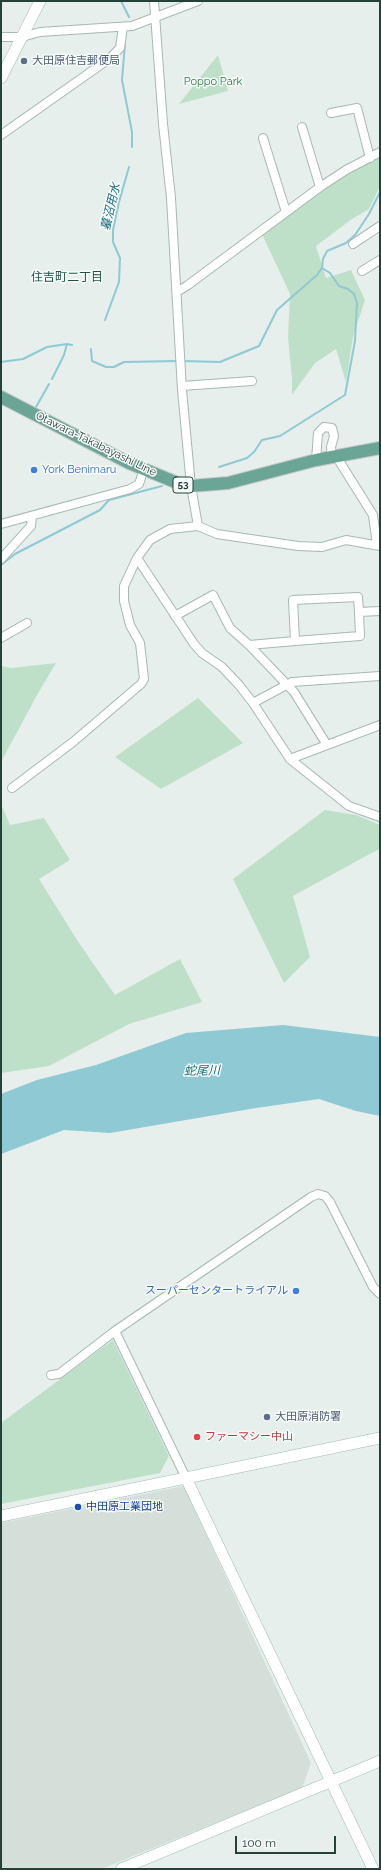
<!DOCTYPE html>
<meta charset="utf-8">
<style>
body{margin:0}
#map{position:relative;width:381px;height:1870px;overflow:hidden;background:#e6efeb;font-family:Raleway,sans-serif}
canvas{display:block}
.frame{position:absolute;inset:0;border:2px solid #24423a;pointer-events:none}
.scale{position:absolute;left:235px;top:1836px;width:101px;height:18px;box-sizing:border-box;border:2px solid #24423a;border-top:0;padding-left:5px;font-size:12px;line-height:14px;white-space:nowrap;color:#24423a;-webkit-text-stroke:3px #f7fbf9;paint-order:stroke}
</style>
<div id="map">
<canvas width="381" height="1870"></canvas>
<div class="frame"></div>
<div class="scale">100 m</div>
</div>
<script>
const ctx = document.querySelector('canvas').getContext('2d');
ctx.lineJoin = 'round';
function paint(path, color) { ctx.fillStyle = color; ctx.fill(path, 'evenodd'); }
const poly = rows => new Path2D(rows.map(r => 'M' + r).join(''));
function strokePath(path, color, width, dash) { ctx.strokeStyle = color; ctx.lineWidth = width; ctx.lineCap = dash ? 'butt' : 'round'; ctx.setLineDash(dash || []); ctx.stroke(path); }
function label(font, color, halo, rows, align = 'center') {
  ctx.font = font + ' Raleway,"Noto Sans JP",sans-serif'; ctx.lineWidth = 3; ctx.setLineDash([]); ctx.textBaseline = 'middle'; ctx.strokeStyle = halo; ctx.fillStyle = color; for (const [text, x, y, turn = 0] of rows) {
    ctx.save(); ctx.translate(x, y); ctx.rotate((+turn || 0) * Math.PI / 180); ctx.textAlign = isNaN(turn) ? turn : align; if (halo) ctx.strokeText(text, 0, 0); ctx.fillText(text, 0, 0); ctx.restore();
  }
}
paint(poly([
 [184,1486,311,1763,302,1788,101,1869,2,1869,1,1523]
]), '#d4dfda');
paint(poly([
 [218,55,228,91,179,104],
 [380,155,380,186,369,209,352,219,316,246,326,278,351,270,365,300,353,337,346,382,336,349,315,363,292,395,292,379,288,338,290,294,262,234,322,188],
 [56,663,37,695,1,762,1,666,11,668],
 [198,698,243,743,161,789,115,757],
 [1,804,10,825,44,818,70,860,39,879,79,943,115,995,180,959,202,1002,129,1024,49,1066,1,1073],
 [325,810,356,815,380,825,380,850,377,850,293,896,310,957,284,983,233,879],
 [113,1340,169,1456,160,1473,1,1504,1,1423]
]), '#bfe0c8');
paint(poly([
 [283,1025,380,1037,380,1116,356,1111,319,1099,256,1108,110,1133,64,1130,1,1154,1,1094,37,1080,96,1065,186,1033]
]), '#8ec9d4');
strokePath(poly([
 [121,1,129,17],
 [125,44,122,80,132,132,132,147],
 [105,320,119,282,120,258,113,242,113,230,119,202,129,167],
 [91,349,92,361,106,367,114,367,124,362,177,361],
 [182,361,220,362,259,346,277,310,317,275,322,268,323,259,327,251,346,243,355,235,369,214,380,192],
 [1,362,23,359,47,347,67,344,72,345],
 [52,379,64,355,67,344],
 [36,407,49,384],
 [219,467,247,458,254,452,262,440,280,436,345,395,355,341,357,303,354,294,348,289,339,286,330,273,322,268],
 [1,565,15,554,100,510,109,500,162,486]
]), '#8ec9d4', 2);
const street = poly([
 [1,37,22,37,40,32,132,26,198,1],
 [331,113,357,108,370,158],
 [302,127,320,187],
 [1,135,109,59,120,48,123,27],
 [263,138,286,212],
 [353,244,380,226],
 [362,271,380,260],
 [177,292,188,285,320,187,346,170,380,152],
 [182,386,252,381],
 [336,456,373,515,377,545],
 [316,460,318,433,324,427,332,428,334,436,331,447,332,457],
 [1,524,130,489,139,484,144,469],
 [198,526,217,534,298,546,322,547,346,540,380,546],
 [137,558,194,644,202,653,222,667,239,685,253,703,290,759,349,806,380,817],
 [1,559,31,526,32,516],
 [175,616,213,595,230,628,249,645,294,692,327,745],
 [1,638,27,623],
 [295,641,360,636,359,612],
 [249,645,295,641,293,600,358,597,359,612,380,611],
 [253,703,292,682,380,676],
 [290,759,380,725],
 [12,788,73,742,141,684,144,679,140,643,130,625,124,601,124,586,137,558,150,540,170,529,198,526,191,486,182,390,171,198,163,124,154,1],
 [115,1331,186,1478],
 [51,1375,59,1374,115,1331,311,1197,318,1194,325,1196,330,1202,373,1287,380,1294]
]);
const secondary = poly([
 [1,78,40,1],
 [186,1478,373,1869],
 [1,1516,380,1438],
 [121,1869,380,1761]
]);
const primary = poly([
 [1,397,129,463,180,484,191,486,228,483,316,460,380,448]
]);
strokePath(street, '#a8b8b2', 10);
strokePath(secondary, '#a4bbb3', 12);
strokePath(primary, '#c2cac8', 14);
strokePath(street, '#fff', 8);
strokePath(secondary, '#fff', 11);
strokePath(primary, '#6aa596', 12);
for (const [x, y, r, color] of [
 [24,61,4,"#5c6f8a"],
 [34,470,4,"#3f7fe0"],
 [296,1291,4,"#3f7fe0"],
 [267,1417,4,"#5c6f8a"],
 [197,1437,4,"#e0444e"],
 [78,1507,4,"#1a4fb4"]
]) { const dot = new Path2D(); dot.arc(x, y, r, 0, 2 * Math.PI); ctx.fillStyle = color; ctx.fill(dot); strokePath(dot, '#f7fbf9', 1.5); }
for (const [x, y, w] of [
 [183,485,20]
]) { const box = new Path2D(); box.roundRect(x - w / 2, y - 8, w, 16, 3); ctx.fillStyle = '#f7fbf9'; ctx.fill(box); strokePath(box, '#24423a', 1); }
label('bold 10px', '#24423a', null, [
 ["53",183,485]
]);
label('11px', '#4e5e75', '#f7fbf9', [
 ["大田原住吉郵便局",32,61],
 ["大田原消防署",275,1417]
], 'left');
label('11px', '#2d7a4b', '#f7fbf9', [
 ["Poppo Park",213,82]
]);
label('11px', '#24423a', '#f7fbf9', [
 ["Otawara-Takabayashi Line",96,444,26]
]);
label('11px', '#366cbe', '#f7fbf9', [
 ["York Benimaru",42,470],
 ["スーパーセンタートライアル",288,1291,"right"]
], 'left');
label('11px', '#be3a42', '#f7fbf9', [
 ["ファーマシー中山",205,1437]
], 'left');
label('11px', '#164399', '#f7fbf9', [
 ["中田原工業団地",86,1507]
], 'left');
label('italic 12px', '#1c6f80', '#f7fbf9', [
 ["蟇沼用水",111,207,-77],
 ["蛇尾川",202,1071,-1]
]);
label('12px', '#1f5548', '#f7fbf9', [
 ["住吉町二丁目",67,277]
]);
</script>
